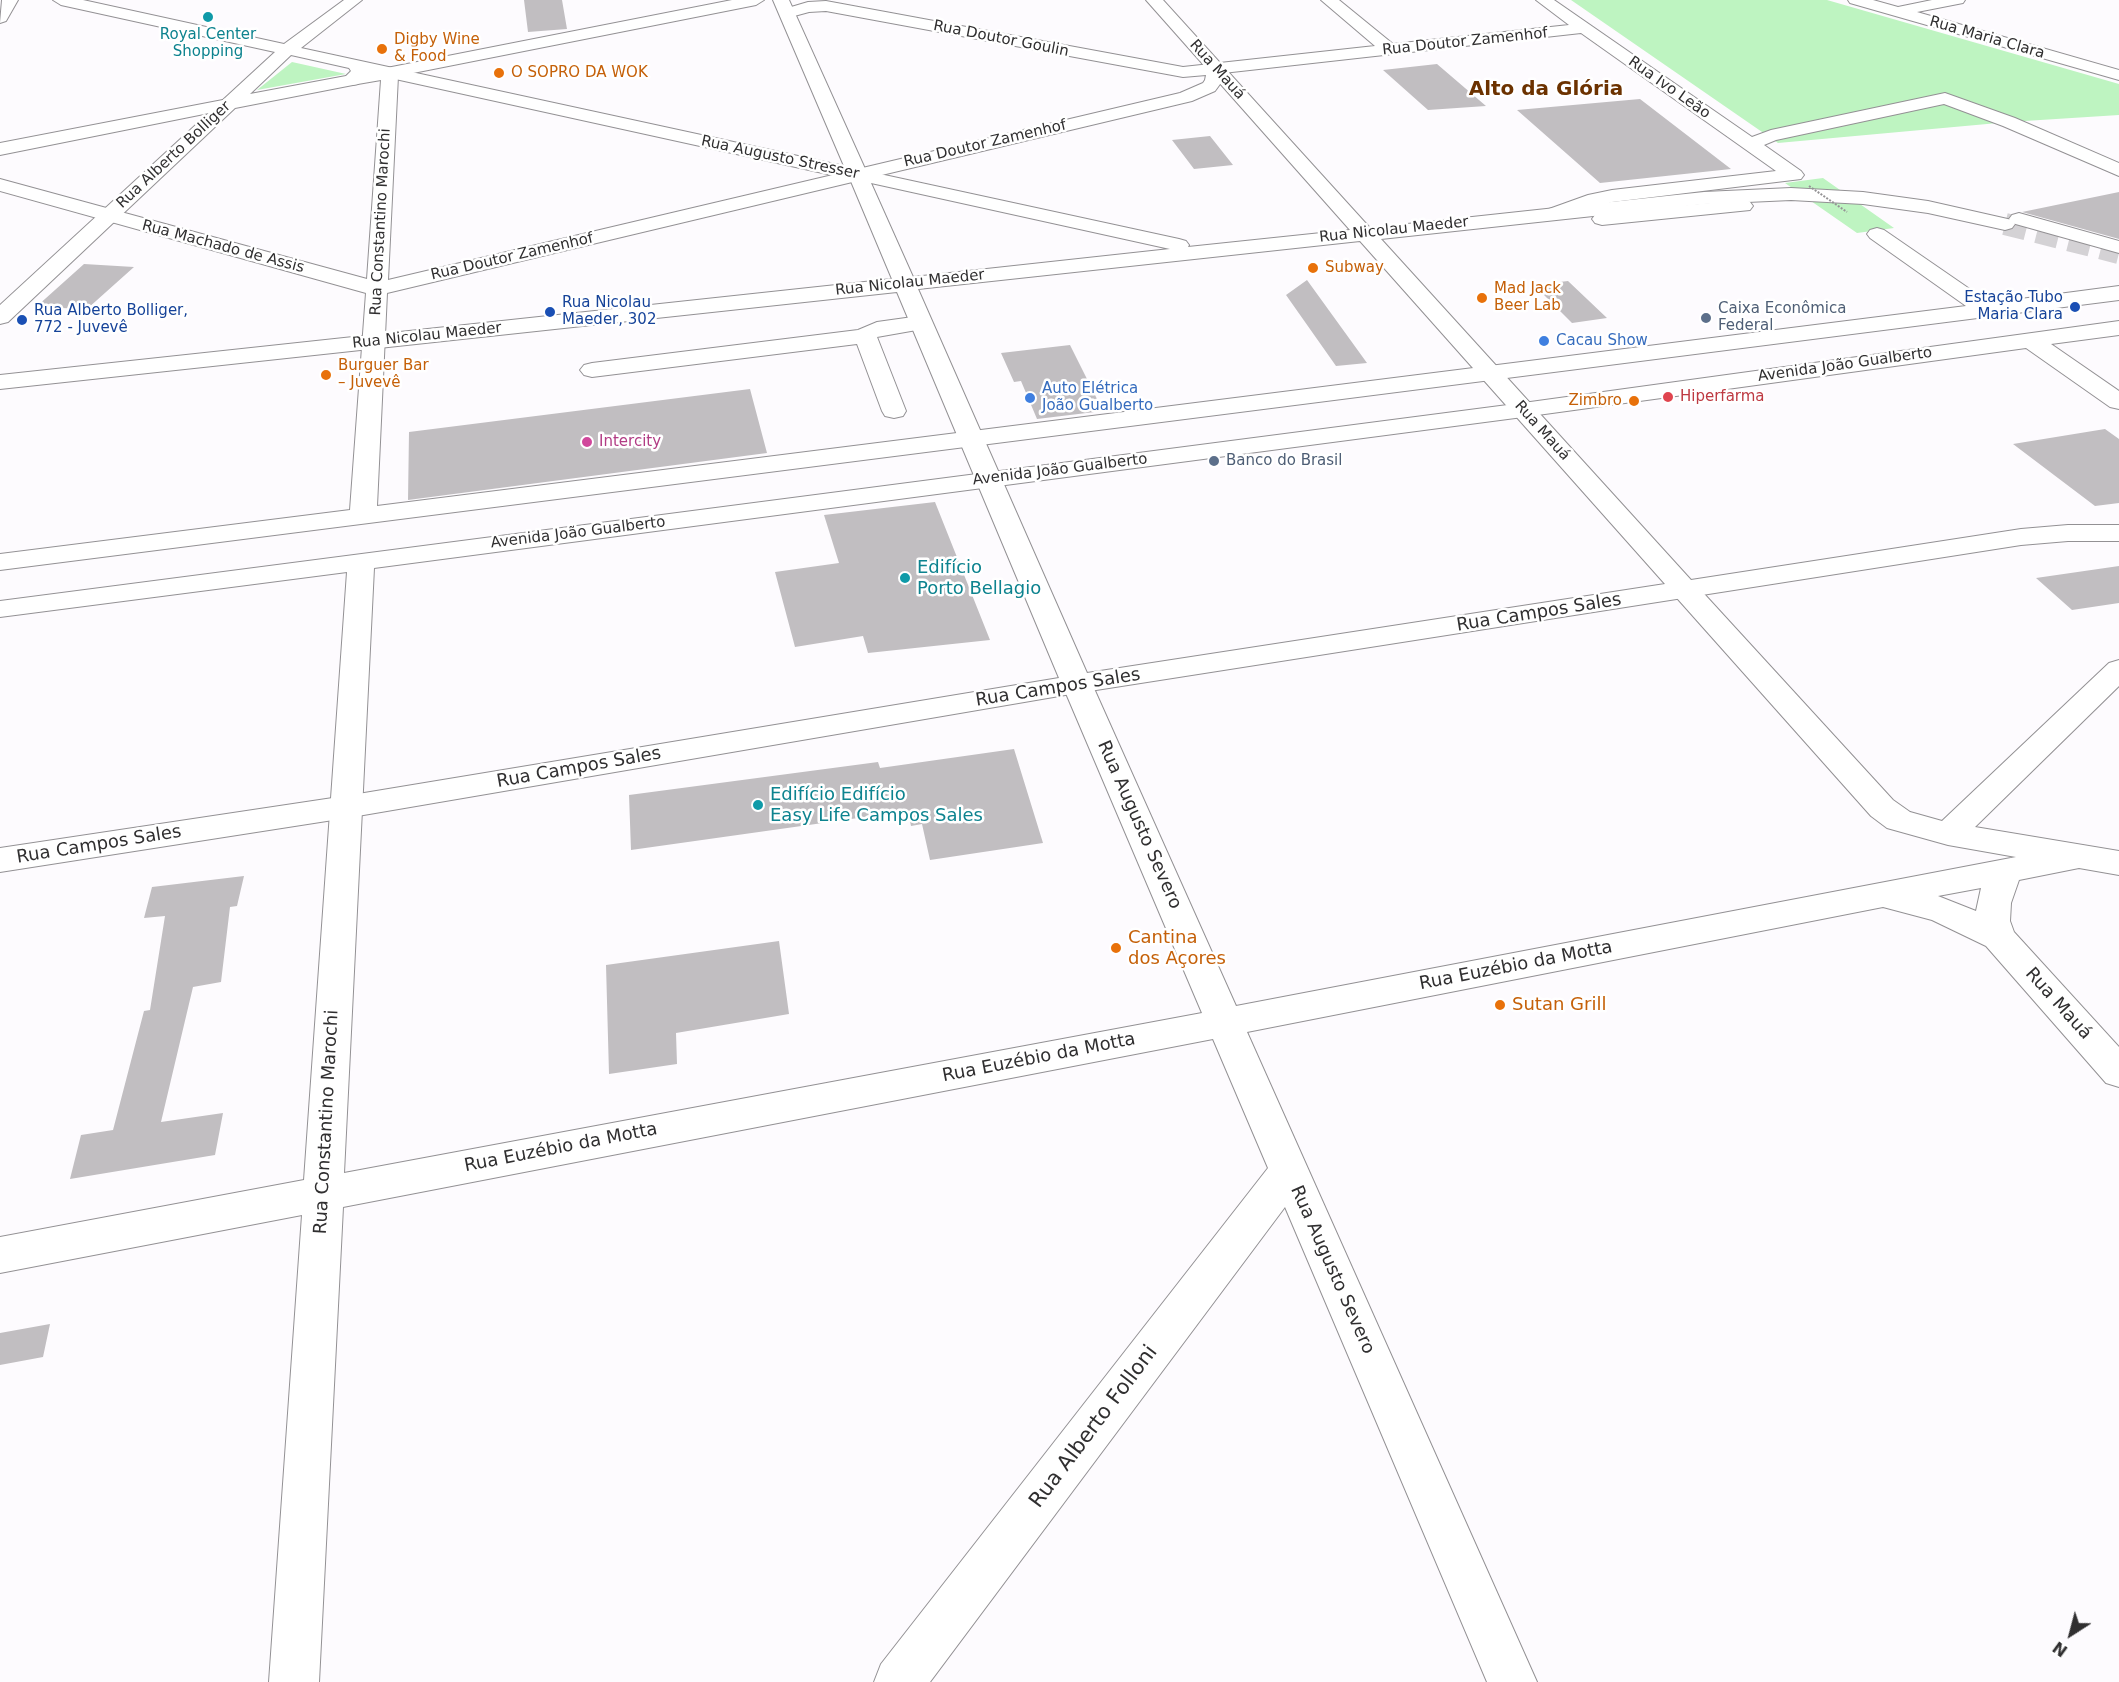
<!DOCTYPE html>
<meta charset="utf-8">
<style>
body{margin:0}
#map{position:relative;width:2119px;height:1682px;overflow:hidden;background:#fdfbfe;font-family:"DejaVu Sans",sans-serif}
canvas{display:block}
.north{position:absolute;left:2041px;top:1604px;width:60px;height:60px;-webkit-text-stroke:4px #fff;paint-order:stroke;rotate:216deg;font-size:16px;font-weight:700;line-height:24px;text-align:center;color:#302f30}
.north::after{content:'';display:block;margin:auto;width:21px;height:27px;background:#302f30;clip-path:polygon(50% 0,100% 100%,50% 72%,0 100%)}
</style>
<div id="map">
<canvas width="2119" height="1682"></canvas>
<div class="north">N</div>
</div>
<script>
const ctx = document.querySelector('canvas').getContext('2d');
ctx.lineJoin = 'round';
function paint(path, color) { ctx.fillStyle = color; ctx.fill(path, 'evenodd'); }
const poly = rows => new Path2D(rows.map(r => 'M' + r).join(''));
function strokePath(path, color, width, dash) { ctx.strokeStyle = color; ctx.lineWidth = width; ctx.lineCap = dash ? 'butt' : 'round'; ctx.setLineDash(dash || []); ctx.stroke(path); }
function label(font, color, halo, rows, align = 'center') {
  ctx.font = font + ' "DejaVu Sans",sans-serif'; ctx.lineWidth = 5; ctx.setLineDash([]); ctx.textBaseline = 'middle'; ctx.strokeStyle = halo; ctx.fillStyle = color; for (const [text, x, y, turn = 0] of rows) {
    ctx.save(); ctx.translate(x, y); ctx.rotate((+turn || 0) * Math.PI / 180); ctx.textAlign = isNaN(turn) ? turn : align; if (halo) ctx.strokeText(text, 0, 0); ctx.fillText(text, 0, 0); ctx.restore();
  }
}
paint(poly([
 [1571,0,1827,0,2119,84,2119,115,2009,122,1778,143],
 [292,62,346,74,257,90],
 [1823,178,1894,228,1857,233,1785,183]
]), '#bef4c1');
paint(poly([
 [524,0,562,0,567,29,528,32],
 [1437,64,1486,106,1428,110,1383,70],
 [1640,99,1731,169,1600,183,1517,110],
 [1210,136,1233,165,1194,169,1172,140],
 [2119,192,2119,239,2022,212],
 [84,264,134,267,87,309,36,307],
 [1307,280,1367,363,1336,366,1286,295],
 [1568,281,1607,318,1572,323,1534,285],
 [1070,345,1103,411,1037,419,1021,381,1014,382,1001,353],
 [750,389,767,453,408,500,409,432],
 [2105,429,2119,439,2119,503,2095,506,2013,444],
 [935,502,990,640,868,653,863,636,795,647,775,572,839,563,824,515],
 [2119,566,2119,603,2072,610,2036,578],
 [1014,749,1043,843,930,860,922,824,911,826,908,811,631,850,629,795,878,762,880,768],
 [244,876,237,906,230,907,221,982,193,987,161,1122,223,1113,215,1155,70,1179,81,1135,113,1130,144,1011,150,1010,165,916,144,918,152,887],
 [779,941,789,1014,676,1033,677,1064,609,1074,606,965],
 [50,1324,43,1357,0,1365,0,1333]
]), '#c1bec1');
strokePath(poly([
 [2005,224,2119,253]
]), '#d4d2d5', 22, [22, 11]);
const minor = poly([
 [2,0,18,0,6,21,0,23,2,0],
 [732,0,764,0,756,5,398,76,388,280,1180,93,1203,83,1205,80,1206,75,1183,77,826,11,809,12,787,18,779,13,781,10,808,2,826,1,1183,67,1375,46,1321,0,1339,0,1393,44,1569,25,1536,0,1554,0,1752,137,1771,130,1945,93,2015,118,2119,163,2119,176,2003,126,1944,104,1776,140,1764,145,1801,171,1804,175,1801,179,1612,202,1556,219,1549,217,1546,213,1549,209,1588,195,1612,190,1776,171,1581,33,1223,73,1223,80,1215,91,1192,101,387,293,377,506,1966,306,1870,238,1867,234,1870,230,1877,228,1884,230,1990,303,2119,286,2119,300,0,570,0,554,350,510,366,293,0,191,0,179,367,279,381,80,352,85,346,84,343,80,346,76,732,0],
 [1848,0,1873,0,1898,7,1932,0,1965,0,1963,3,1917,12,2119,70,2119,80,1850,3,1848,0],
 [228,99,234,100,237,104,234,108,0,155,0,143,228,99],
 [1743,200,1750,202,1753,206,1750,210,1602,225,1595,223,1592,219,1595,215,1602,213,1743,200],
 [2019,213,2119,241,2119,253,2012,223,2009,219,2012,215,2019,213],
 [920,316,928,318,931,323,928,328,877,337,906,411,903,416,894,418,885,416,882,411,857,344,592,377,584,375,580,370,584,365,592,363,858,330,877,322,920,316],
 [2119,321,2119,335,2051,344,2119,391,2119,409,2110,407,2026,348,1523,417,374,568,344,1173,1202,1013,1062,684,1066,677,1077,675,1088,677,1092,684,1236,1006,2016,857,1948,845,1887,828,1871,816,1676,597,1672,591,1676,585,1686,583,1696,585,1893,800,1910,812,1942,821,2109,663,2119,660,2119,686,1975,827,2119,851,2119,875,2079,868,2019,880,2011,903,2010,921,2014,932,2119,1047,2119,1087,2106,1083,1986,946,1932,920,1883,907,1247,1032,1537,1682,1487,1682,1285,1207,930,1682,874,1682,881,1664,1268,1168,1213,1039,343,1207,319,1682,269,1682,302,1215,0,1273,0,1237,304,1180,347,572,0,617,0,601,1523,403,2119,321],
 [1981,888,1976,911,1938,896,1981,888]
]);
const major = poly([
 [53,0,83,0,284,44,344,0,362,0,301,48,844,166,773,0,789,0,866,171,1179,239,1186,241,1189,245,1188,247,1350,230,1146,0,1163,0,1370,228,1704,192,1791,188,1863,192,1928,201,2012,220,2015,224,2012,228,2005,230,1928,213,1863,204,1791,200,1704,204,1381,239,1691,580,2021,529,2068,525,2119,525,2119,541,2068,541,2021,545,1077,693,346,818,0,872,0,848,346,796,1059,678,897,292,0,389,0,375,892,279,850,179,368,73,358,84,235,108,8,322,0,324,0,305,275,52,61,5,53,0],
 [291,55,349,68,351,71,346,76,250,94,291,55],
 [871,183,1170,249,913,277,871,183],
 [1360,241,1665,584,1087,673,918,289,1360,241]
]);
strokePath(minor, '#939194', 2);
strokePath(major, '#939194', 2);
paint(minor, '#fff');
paint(major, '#fff');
strokePath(poly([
 [1809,186,1847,212]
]), '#949395', 2, [2, 1.5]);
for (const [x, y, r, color] of [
 [208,17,6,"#0f9aa8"],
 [382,49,6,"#e8710a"],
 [499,73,6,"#e8710a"],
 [1313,268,6,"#e8710a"],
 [1482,298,6,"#e8710a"],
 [2075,307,6,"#1a4fb4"],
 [550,312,6,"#1a4fb4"],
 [1706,318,6,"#5c6f8a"],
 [22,320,6,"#1a4fb4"],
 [1544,341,6,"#3f7fe0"],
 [326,375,6,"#e8710a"],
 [1668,397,6,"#e0444e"],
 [1030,398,6,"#3f7fe0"],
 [1634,401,6,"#e8710a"],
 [587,442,6,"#d1479c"],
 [1214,461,6,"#5c6f8a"],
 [905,578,6,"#0f9aa8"],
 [758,805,6,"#0f9aa8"],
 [1116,948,6,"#e8710a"],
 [1500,1005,6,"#e8710a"]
]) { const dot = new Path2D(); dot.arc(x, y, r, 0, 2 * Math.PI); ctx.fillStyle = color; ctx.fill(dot); strokePath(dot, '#fff', 2); }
label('15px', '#0d838f', '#fff', [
 ["Royal Center",208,35],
 ["Shopping",208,52]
]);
label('15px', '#302f30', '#fff', [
 ["Rua Maria Clara",1987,38,16],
 ["Rua Doutor Goulin",1001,39,11],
 ["Rua Doutor Zamenhof",1465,42,-6],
 ["Rua Mauá",1217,70,48],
 ["Rua Ivo Leão",1669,88,35],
 ["Rua Doutor Zamenhof",985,144,-13],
 ["Rua Alberto Bolliger",174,155,-43],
 ["Rua Augusto Stresser",780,158,12],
 ["Rua Constantino Marochi",381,222,-87],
 ["Rua Nicolau Maeder",1394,230,-6],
 ["Rua Machado de Assis",223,247,15],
 ["Rua Doutor Zamenhof",512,257,-13],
 ["Rua Nicolau Maeder",910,283,-6],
 ["Rua Nicolau Maeder",427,336,-6],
 ["Avenida João Gualberto",1845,365,-8],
 ["Rua Mauá",1542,431,48],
 ["Avenida João Gualberto",1060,470,-7],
 ["Avenida João Gualberto",578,533,-7]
]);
label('15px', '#c56008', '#fff', [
 ["Digby Wine",394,40],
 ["& Food",394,57],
 ["O SOPRO DA WOK",511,73],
 ["Subway",1325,268],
 ["Mad Jack",1494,289],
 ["Beer Lab",1494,306],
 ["Burguer Bar",338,366],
 ["– Juvevê",338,383],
 ["Zimbro",1622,401,"right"]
], 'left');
label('15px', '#164399', '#fff', [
 ["Estação Tubo",2063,298,"right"],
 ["Maria Clara",2063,315,"right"],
 ["Rua Nicolau",562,303],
 ["Maeder, 302",562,320],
 ["Rua Alberto Bolliger,",34,311],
 ["772 - Juvevê",34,328]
], 'left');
label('15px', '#4e5e75', '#fff', [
 ["Caixa Econômica",1718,309],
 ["Federal",1718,326],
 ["Banco do Brasil",1226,461]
], 'left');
label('15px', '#366cbe', '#fff', [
 ["Cacau Show",1556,341],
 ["Auto Elétrica",1042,389],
 ["João Gualberto",1042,406]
], 'left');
label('15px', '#be3a42', '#fff', [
 ["Hiperfarma",1680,397]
], 'left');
label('15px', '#b23c85', '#fff', [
 ["Intercity",599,442]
], 'left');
label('18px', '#0d838f', '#fff', [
 ["Edifício",917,568],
 ["Porto Bellagio",917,589],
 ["Edifício Edifício",770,795],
 ["Easy Life Campos Sales",770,816]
], 'left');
label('18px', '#302f30', '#fff', [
 ["Rua Campos Sales",1539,613,-9],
 ["Rua Campos Sales",1058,688,-9],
 ["Rua Campos Sales",579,768,-10],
 ["Rua Augusto Severo",1139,825,66],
 ["Rua Campos Sales",99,845,-9],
 ["Rua Euzébio da Motta",1516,966,-11],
 ["Rua Mauá",2058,1004,48],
 ["Rua Euzébio da Motta",1039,1058,-11],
 ["Rua Constantino Marochi",327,1122,-87],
 ["Rua Euzébio da Motta",561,1148,-11],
 ["Rua Augusto Severo",1332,1270,66]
]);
label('18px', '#c56008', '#fff', [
 ["Cantina",1128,938],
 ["dos Açores",1128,959],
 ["Sutan Grill",1512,1005]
], 'left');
label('bold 20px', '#6c3200', '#fff', [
 ["Alto da Glória",1546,90]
]);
label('21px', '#302f30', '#fff', [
 ["Rua Alberto Folloni",1094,1427,-53]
]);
</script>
